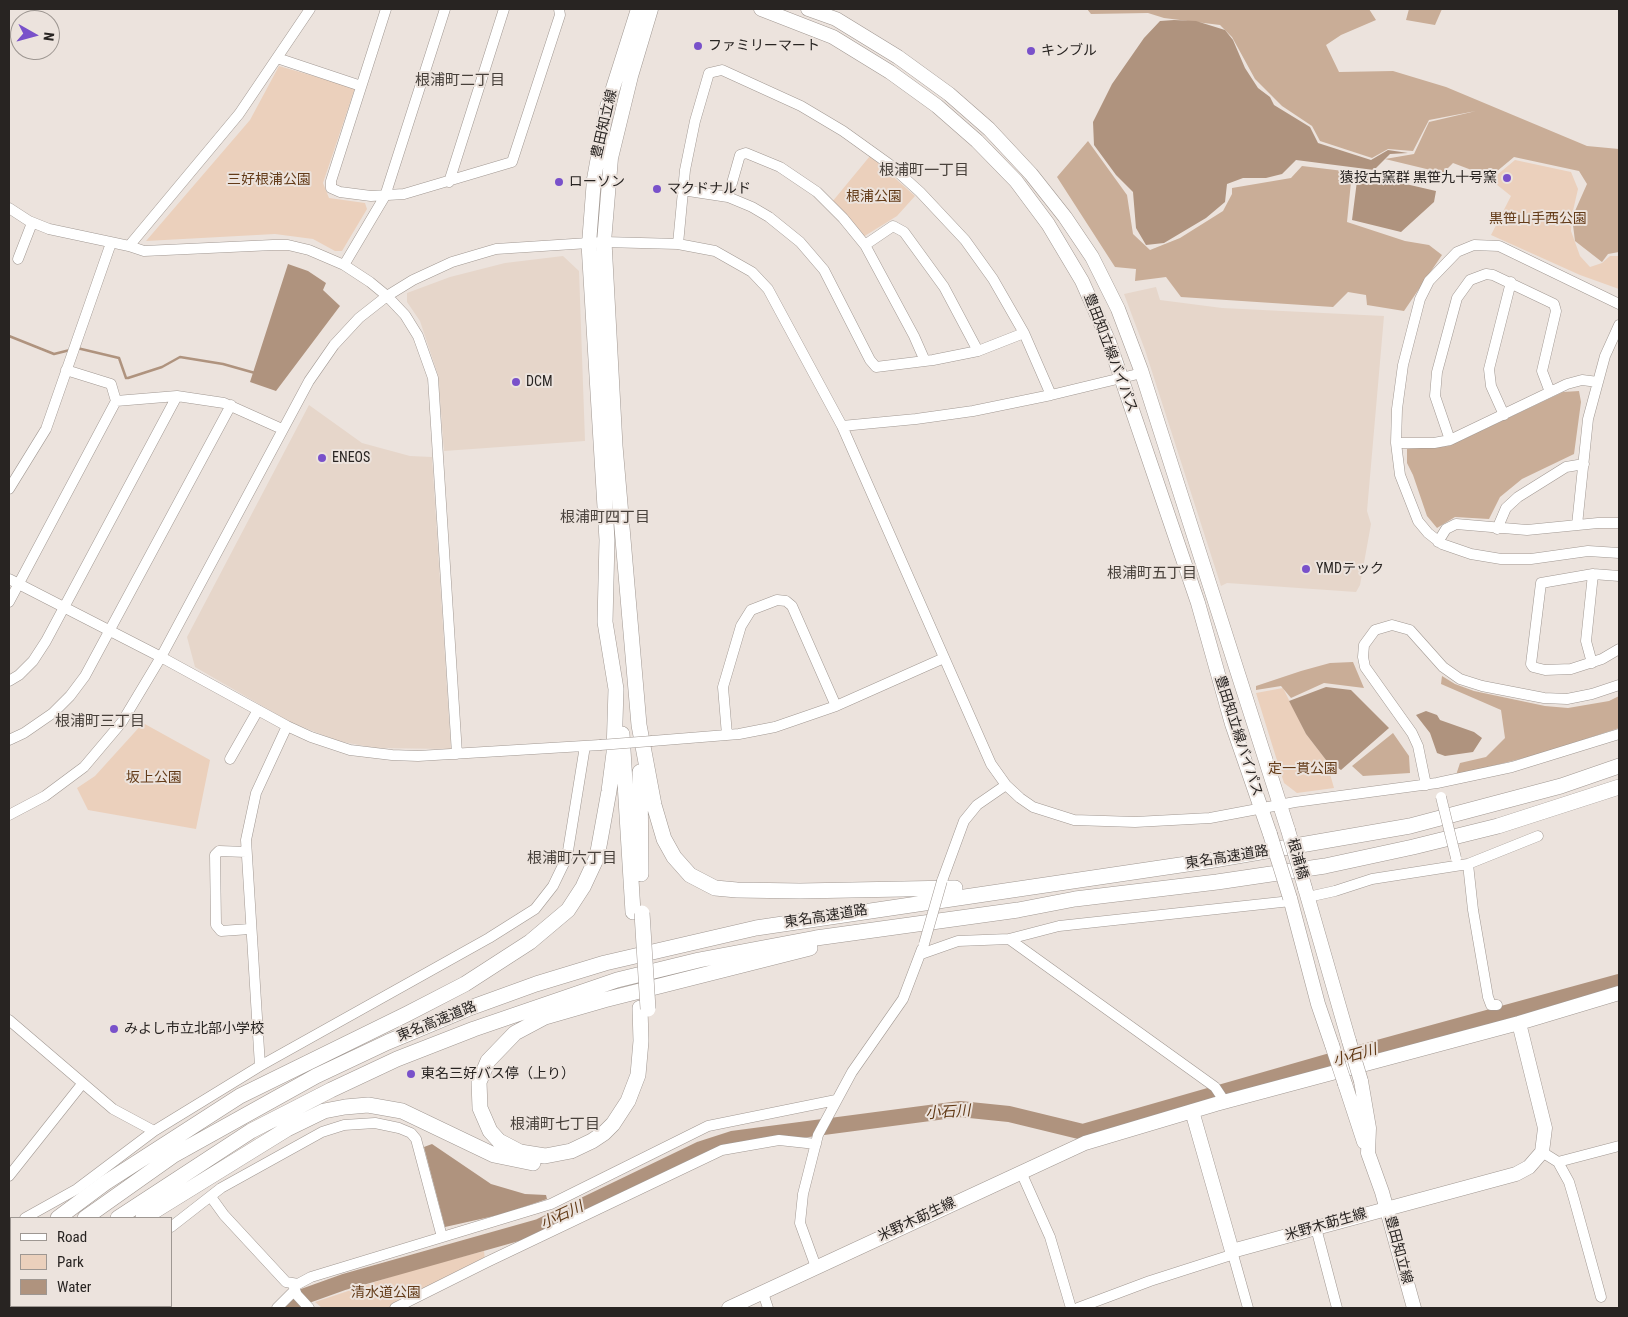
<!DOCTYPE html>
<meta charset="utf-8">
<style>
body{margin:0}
#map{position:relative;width:1628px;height:1317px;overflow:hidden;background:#ece3dd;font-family:"Roboto Condensed",sans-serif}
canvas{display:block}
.frame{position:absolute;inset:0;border:10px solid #282422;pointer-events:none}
.legend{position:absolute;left:10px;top:1217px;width:162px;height:90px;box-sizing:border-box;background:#ece3dd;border:1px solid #9e9792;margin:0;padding:6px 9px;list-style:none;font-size:15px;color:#282422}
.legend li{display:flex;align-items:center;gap:10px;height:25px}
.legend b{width:25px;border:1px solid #9e9792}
.north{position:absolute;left:10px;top:10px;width:50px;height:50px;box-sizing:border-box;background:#ece3dd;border:1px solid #9e9792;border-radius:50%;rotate:97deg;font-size:14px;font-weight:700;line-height:20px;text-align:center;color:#282422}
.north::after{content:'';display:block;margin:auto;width:18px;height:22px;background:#7951ca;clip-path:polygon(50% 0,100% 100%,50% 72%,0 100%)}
</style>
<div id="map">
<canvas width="1628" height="1317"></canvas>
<div class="frame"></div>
<ul class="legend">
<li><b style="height:6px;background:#fff"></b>Road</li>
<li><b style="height:14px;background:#ebd0bc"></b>Park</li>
<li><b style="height:14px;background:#af937e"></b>Water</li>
</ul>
<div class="north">N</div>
</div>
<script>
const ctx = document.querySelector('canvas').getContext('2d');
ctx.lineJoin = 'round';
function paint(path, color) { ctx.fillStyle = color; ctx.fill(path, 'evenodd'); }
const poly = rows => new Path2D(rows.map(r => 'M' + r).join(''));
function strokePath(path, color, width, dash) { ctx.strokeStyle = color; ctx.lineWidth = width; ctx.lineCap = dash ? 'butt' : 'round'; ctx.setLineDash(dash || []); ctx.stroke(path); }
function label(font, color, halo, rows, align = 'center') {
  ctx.font = font + ' "Roboto Condensed","Noto Sans JP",sans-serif'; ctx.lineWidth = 4; ctx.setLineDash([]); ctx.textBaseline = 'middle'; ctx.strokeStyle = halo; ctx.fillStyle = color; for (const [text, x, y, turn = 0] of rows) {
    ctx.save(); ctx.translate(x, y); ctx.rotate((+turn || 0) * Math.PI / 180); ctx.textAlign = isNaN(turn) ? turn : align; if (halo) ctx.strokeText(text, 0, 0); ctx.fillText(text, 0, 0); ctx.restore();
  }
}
paint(poly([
 [563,256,579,271,585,441,444,451,438,375,420,321,407,302,407,293,450,277,505,263],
 [1156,287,1160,300,1222,308,1384,316,1367,511,1371,524,1360,585,1356,592,1227,583,1221,586,1145,350,1124,294],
 [309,405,362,443,410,456,432,457,451,749,375,748,338,741,290,722,195,667,187,637]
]), '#e6d6ca');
paint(poly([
 [279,66,355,88,323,183,329,198,365,203,367,209,342,251,335,251,313,239,275,234,146,241,250,120],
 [870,156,915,196,897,216,863,237,832,202],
 [1515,160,1571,172,1578,189,1572,215,1571,231,1580,256,1590,267,1602,263,1610,256,1619,256,1619,289,1580,275,1491,235,1511,196,1491,180],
 [1283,688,1306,734,1326,760,1334,788,1297,793,1284,783,1256,693],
 [143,723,210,760,196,829,88,810,77,788,95,776],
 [484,1251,485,1260,389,1308,322,1308,315,1302,408,1271]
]), '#ebd0bc');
paint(poly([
 [1087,9,1369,9,1376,20,1341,35,1326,45,1339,72,1393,71,1446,87,1587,146,1619,149,1619,252,1608,254,1602,262,1575,241,1573,225,1575,211,1587,184,1579,171,1514,157,1490,177,1453,163,1443,173,1385,159,1414,154,1429,122,1476,111,1429,120,1413,151,1388,149,1372,158,1320,141,1312,126,1282,106,1255,79,1232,37,1220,25,1164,18,1148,13,1091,14],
 [1409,9,1442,9,1435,25,1406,20],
 [1088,141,1127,195,1133,234,1150,250,1180,238,1223,211,1232,194,1232,188,1291,178,1302,166,1352,172,1347,222,1405,241,1429,245,1442,255,1404,311,1367,305,1366,295,1348,292,1333,307,1181,297,1166,277,1135,281,1136,269,1115,267,1057,177],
 [1579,391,1581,402,1574,454,1522,479,1500,497,1489,519,1455,517,1437,528,1427,516,1413,475,1407,463,1407,449,1449,446,1563,392],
 [1353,662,1364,688,1324,683,1291,698,1281,686,1256,690,1256,686,1301,671,1330,663],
 [1442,676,1455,684,1474,691,1545,706,1568,708,1609,701,1619,696,1619,728,1540,754,1456,775,1460,763,1486,757,1505,738,1501,710,1441,684],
 [1393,733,1409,756,1410,773,1363,776,1352,766]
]), '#c9ad97');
paint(poly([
 [1174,20,1196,21,1225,30,1233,40,1245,68,1258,88,1270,97,1274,105,1310,127,1318,143,1371,160,1388,150,1408,153,1390,154,1374,170,1296,160,1282,174,1266,178,1243,178,1227,184,1225,202,1206,218,1164,243,1146,245,1136,228,1133,192,1116,175,1094,145,1093,122,1112,84,1144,38,1160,21],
 [1358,173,1436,191,1434,202,1401,232,1352,220],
 [288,264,308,271,326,283,323,290,340,306,276,391,250,382],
 [1326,687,1351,690,1389,728,1341,770,1326,760,1306,734,1289,701],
 [1426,711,1437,715,1440,720,1474,732,1482,738,1473,752,1445,756,1437,753,1430,733,1416,715],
 [432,1144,491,1184,525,1194,546,1195,547,1199,503,1214,445,1227,424,1147]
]), '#af937e');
strokePath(poly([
 [9,336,54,354,70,350],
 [77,348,119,358,126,378,128,378,162,367,180,357,223,364,255,373]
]), '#af937e', 2.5);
strokePath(poly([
 [290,1308,305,1296,344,1282,539,1227,701,1149,732,1139,960,1109,1009,1114,1083,1132,1345,1057,1619,982]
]), '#af937e', 16);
const minor = poly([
 [386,9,331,181,331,188,340,192,371,196,404,194,512,162,560,15,559,9],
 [277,58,361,86],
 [449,182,504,9],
 [682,190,728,197,752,207,769,217,800,242,824,270,870,360,876,367,933,360,978,351,1024,333],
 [728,197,740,155,746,153,780,167,817,192,843,218,865,245,914,336,925,361],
 [9,208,29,221,49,229,129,246,144,251,273,245,288,245,309,250,344,265,370,282,387,296,405,315,418,336,433,378,457,754],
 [678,244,685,170,695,121,709,73,722,70,801,106,843,131,889,164,920,192,965,240,993,279,1024,333,1051,395],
 [865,245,893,226,904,232,944,287,978,351],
 [129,246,239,114,310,9],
 [18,259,32,223],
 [344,265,385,196,445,9],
 [1619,304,1499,246,1474,245,1457,252,1429,281,1420,299,1403,365,1397,409,1396,443,1400,475,1418,521,1428,533,1442,544,1471,554,1501,559,1531,559,1588,551,1619,553],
 [66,370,111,384,116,401],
 [1504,415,1491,386,1489,369,1511,282],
 [842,426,916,419,973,411,1051,395,1142,373],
 [1450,440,1435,396,1437,372,1457,298,1470,280,1486,274,1493,275,1554,304,1556,311,1542,371,1550,392],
 [1396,443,1434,443,1450,440,1567,384,1582,380,1598,382],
 [9,489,46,429,111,243],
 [1577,525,1588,419,1605,356,1619,325],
 [1497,529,1506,508,1518,497,1566,467,1584,464],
 [1438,542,1446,529,1456,524,1527,530,1598,523,1619,523],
 [1619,576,1593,574,1541,583,1531,664,1533,667,1545,670,1571,669,1602,659,1619,649],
 [9,579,161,657,287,726,311,737,350,750,392,755,418,756,600,745],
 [9,602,116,401,177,396,224,403,282,429],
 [1592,663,1586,641,1593,574],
 [9,681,19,675,33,661,46,641,177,396],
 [727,735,723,687,741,626,751,610,777,600,786,601,792,606,836,706],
 [9,740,24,733,53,713,70,696,85,676,231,405],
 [652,741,739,734,775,727,836,706,944,658],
 [230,759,258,710],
 [1426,785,1418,746,1412,733,1365,667,1363,657,1364,645,1375,630,1392,625,1410,630,1443,667,1460,679,1482,686,1544,698,1567,699,1592,694,1619,685],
 [9,815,45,796,84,767,122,722,161,657,309,381,334,345,359,318,387,296,413,280,452,262,496,249,604,242,678,244,715,251,752,272,768,289,842,426,991,764,1006,785,1020,798,1033,807,1074,820,1135,822,1210,818,1295,802,1437,783,1512,767,1619,734],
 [246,852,219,851,215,855,216,925,221,931,250,929],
 [1468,864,1473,910,1488,997,1491,1005,1497,1005],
 [942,881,964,821,977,805,1006,785],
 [1308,897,1335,891,1372,879,1468,864,1538,836],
 [1009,939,1215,1087,1225,1102],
 [921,954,958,941,1009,939,1059,926,1291,901],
 [9,1020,113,1109,154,1131],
 [260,1066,246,840,256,793,287,726],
 [1542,1152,1558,1162,1619,1146],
 [1558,1162,1569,1182,1574,1199,1601,1297],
 [1021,1172,1050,1237,1071,1308],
 [9,1176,82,1084],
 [211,1197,224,1215,286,1282,298,1284,311,1277,551,1204,708,1126,836,1100],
 [25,1218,77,1189,154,1131,260,1066,489,938,535,909,553,886,567,857,585,746],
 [171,1227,221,1188,322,1132,344,1125,375,1123,399,1128,411,1133,416,1139,442,1237],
 [9,1228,11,1226],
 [1316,1228,1337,1308],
 [1232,1251,1248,1308],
 [816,1267,800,1223,803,1194,818,1135,852,1072,903,999,922,949],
 [293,1285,297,1295,309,1308],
 [763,1293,768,1308],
 [88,1308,90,1306],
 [277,1308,295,1290],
 [395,1308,487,1262,722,1150,779,1140,816,1144],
 [1078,1308,1150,1281,1228,1256,1232,1251]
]);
const major = poly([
 [761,9,833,37,890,72,937,106,977,141,1016,181,1048,224,1082,281,1109,342,1198,603,1232,724,1270,834],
 [808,9,836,19,898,57,949,94,989,129,1031,174,1065,217,1092,257,1118,309,1141,370,1288,830],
 [604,242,611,158,631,76,651,9],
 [589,244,594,179,607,107,638,9],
 [1305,888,1349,1041],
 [1290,898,1318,1004,1332,1045],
 [1361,1081,1369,1128,1368,1153,1382,1192,1414,1308],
 [1345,1084,1364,1142],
 [1192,1111,1232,1251,1316,1228,1516,1174,1529,1167,1542,1152,1545,1128,1519,1023],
 [67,1306,70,1308],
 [729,1308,1085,1143,1216,1104,1519,1023,1619,993]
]);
const highway = poly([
 [604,242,615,446,639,725,654,805,664,839,674,857,690,875,715,888,737,890,800,891,955,888],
 [622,734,633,912],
 [640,772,641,874],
 [640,1008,641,1041,638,1075,628,1101,613,1124,604,1133,592,1141,571,1151,545,1156,520,1152,499,1141,490,1131,480,1108,479,1082,488,1061,515,1033,545,1017,604,1000,810,948],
 [58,1218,105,1183,240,1096,407,1014,465,984,530,942,568,910,583,887,597,857,609,791,614,753,616,689,605,622,607,540,589,244],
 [85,1218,174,1155,316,1076,388,1042,467,1009,536,984,605,963,756,928,1214,860,1410,826,1561,786,1619,766],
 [118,1218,251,1131,331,1090,397,1059,474,1029,617,980,699,960,816,938,1018,910,1075,899,1217,882,1325,866,1413,847,1498,826,1619,787],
 [143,1218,287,1129,324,1111,345,1107,368,1105,402,1111,494,1155,533,1163],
 [9,1258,11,1256],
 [9,1278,11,1276],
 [14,1308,18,1306]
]);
strokePath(minor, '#a19892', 11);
strokePath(major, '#a19892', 15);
strokePath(highway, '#a19892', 16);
strokePath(minor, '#fff', 10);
strokePath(major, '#fff', 14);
strokePath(highway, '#fff', 15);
const minorBridge = poly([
 [600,745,652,741],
 [1441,797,1456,858],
 [924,944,942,881]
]);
const majorBridge = poly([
 [1288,830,1305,888],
 [1270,834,1290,898],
 [1349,1041,1361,1081],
 [1332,1045,1345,1084]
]);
const highwayBridge = poly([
 [642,913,648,1009]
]);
strokePath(minorBridge, '#a19892', 11, []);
strokePath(majorBridge, '#a19892', 15, []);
strokePath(highwayBridge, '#a19892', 16, []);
strokePath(minorBridge, '#fff', 10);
strokePath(majorBridge, '#fff', 14);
strokePath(highwayBridge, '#fff', 15);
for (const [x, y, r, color] of [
 [698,46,5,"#7951ca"],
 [1031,51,5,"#7951ca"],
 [1507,178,5,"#7951ca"],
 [559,182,5,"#7951ca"],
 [657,189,5,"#7951ca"],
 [516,382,5,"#7951ca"],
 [322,458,5,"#7951ca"],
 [1306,569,5,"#7951ca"],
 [114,1029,5,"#7951ca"],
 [411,1074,5,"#7951ca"]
]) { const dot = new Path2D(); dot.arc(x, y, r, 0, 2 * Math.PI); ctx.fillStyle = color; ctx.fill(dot); strokePath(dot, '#ece3dd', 2); }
label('14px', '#282422', '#ece3dd', [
 ["ファミリーマート",708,46],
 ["キンブル",1041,51],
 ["猿投古窯群 黒笹九十号窯",1497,178,"right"],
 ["ローソン",569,182],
 ["マクドナルド",667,189],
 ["DCM",526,382],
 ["ENEOS",332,458],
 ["YMDテック",1316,569],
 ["みよし市立北部小学校",124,1029],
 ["東名三好バス停（上り）",421,1074]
], 'left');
label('14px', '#282422', '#ece3dd', [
 ["豊田知立線",605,124,-77],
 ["豊田知立線バイパス",1110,353,69],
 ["豊田知立線バイパス",1238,736,72],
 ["東名高速道路",1227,858,-9],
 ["根浦橋",1297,859,74],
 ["東名高速道路",826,917,-9],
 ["東名高速道路",437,1022,-22],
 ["米野木莇生線",917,1220,-25],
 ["米野木莇生線",1326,1225,-16],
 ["豊田知立線",1398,1250,75]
]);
label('14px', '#633b18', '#ece3dd', [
 ["三好根浦公園",269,180],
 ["根浦公園",874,197],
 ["黒笹山手西公園",1538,219],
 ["定一貫公園",1303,769],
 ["坂上公園",154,778],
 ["清水道公園",386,1293]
]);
label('15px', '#48413b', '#ece3dd', [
 ["根浦町二丁目",460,81],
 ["根浦町一丁目",924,171],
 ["根浦町四丁目",605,518],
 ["根浦町五丁目",1152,574],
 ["根浦町三丁目",100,722],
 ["根浦町六丁目",572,859],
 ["根浦町七丁目",555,1125]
]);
label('italic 15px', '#603814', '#ece3dd', [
 ["小石川",1355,1056,-16],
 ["小石川",948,1113,-4],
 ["小石川",562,1216,-25]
]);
</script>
